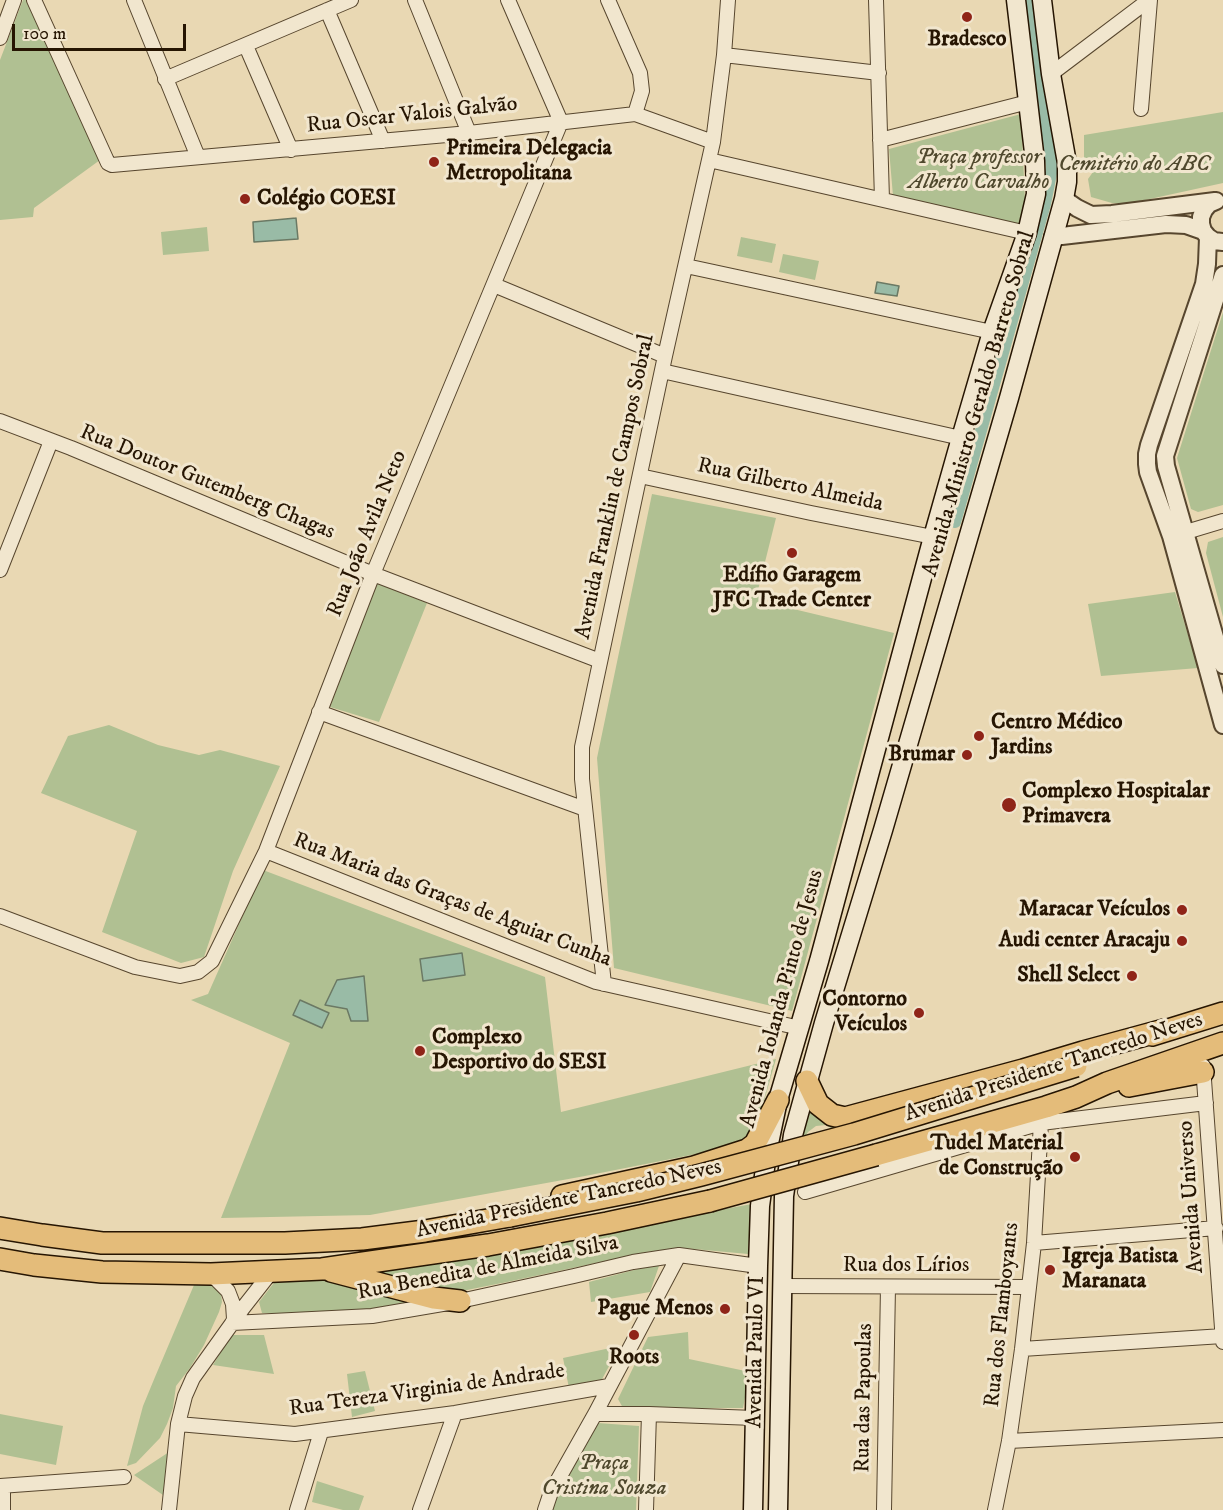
<!DOCTYPE html>
<meta charset="utf-8">
<style>
body{margin:0}
#map{position:relative;width:1223px;height:1510px;overflow:hidden;background:#e9d8b3;font-family:"IM FELL DW Pica",serif}
canvas{display:block}
.scale{position:absolute;left:12px;top:24px;width:174px;height:27px;box-sizing:border-box;border:3px solid #261502;border-top:0;padding-left:8px;font-size:18px;line-height:21px;white-space:nowrap;color:#261502;-webkit-text-stroke:4px #f1e6ce;paint-order:stroke}
</style>
<div id="map">
<canvas width="1223" height="1510"></canvas>
<div class="scale">100 m</div>
</div>
<script>
const ctx = document.querySelector('canvas').getContext('2d');
ctx.lineJoin = 'round';
function paint(path, color) { ctx.fillStyle = color; ctx.fill(path, 'evenodd'); }
const poly = rows => new Path2D(rows.map(r => 'M' + r).join(''));
function strokePath(path, color, width, dash) { ctx.strokeStyle = color; ctx.lineWidth = width; ctx.lineCap = dash ? 'butt' : 'round'; ctx.setLineDash(dash || []); ctx.stroke(path); }
function label(font, color, halo, rows, align = 'center') {
  ctx.font = font + ' "IM FELL DW Pica",serif'; ctx.lineWidth = 6; ctx.setLineDash([]); ctx.textBaseline = 'middle'; ctx.strokeStyle = halo; ctx.fillStyle = color; for (const [text, x, y, turn = 0] of rows) {
    ctx.save(); ctx.translate(x, y); ctx.rotate((+turn || 0) * Math.PI / 180); ctx.textAlign = isNaN(turn) ? turn : align; if (halo) ctx.strokeText(text, 0, 0); ctx.fillText(text, 0, 0); ctx.restore();
  }
}
paint(poly([
 [23,0,28,0,100,160,34,208,33,217,0,220,0,60],
 [1223,112,1223,183,1127,204,1112,203,1091,197,1088,179,1093,172,1091,166,1084,160,1084,135],
 [1021,114,1025,201,1018,226,893,196,889,149],
 [207,227,209,251,163,255,161,232],
 [741,237,776,244,772,263,737,256],
 [783,254,819,261,815,280,779,272],
 [1223,312,1223,505,1198,512,1191,509,1177,458],
 [652,494,776,518,758,590,764,602,894,633,792,1011,614,968,597,758],
 [1223,537,1223,617,1206,553,1208,542],
 [376,583,427,603,379,722,330,707],
 [1175,592,1198,668,1101,676,1088,604],
 [109,725,158,745,199,755,220,750,280,766,233,871,204,957,181,963,102,932,137,831,41,793,68,736],
 [263,870,545,977,561,1112,776,1059,752,1143,585,1176,370,1215,221,1218,290,1043,191,1000,208,994],
 [810,1100,843,1129,835,1131,826,1125,816,1126,808,1132,805,1137,801,1138],
 [752,1204,748,1254,683,1248,647,1252,507,1282,442,1295,368,1274],
 [660,1263,650,1292,591,1302,589,1282],
 [310,1277,429,1303,352,1313,262,1313,259,1302,277,1279],
 [205,1280,217,1286,221,1294,222,1302,219,1312,204,1345,190,1368,176,1386,173,1408,167,1424,160,1438,136,1463,127,1466,143,1406,155,1377,194,1285],
 [688,1332,689,1359,750,1372,743,1408,623,1408,618,1399,648,1337],
 [231,1335,264,1335,274,1374,213,1365],
 [620,1346,601,1381,569,1388,563,1358],
 [365,1371,375,1411,352,1417,347,1374],
 [0,1414,63,1426,56,1465,0,1454],
 [598,1423,639,1426,636,1510,552,1510,554,1497],
 [169,1452,163,1495,134,1475],
 [317,1481,364,1496,359,1510,343,1510,312,1502]
]), '#b0c092');
const water = poly([
 [296,218,298,239,254,242,253,222,296,218],
 [877,282,899,286,897,296,875,293,877,282],
 [462,953,465,975,423,981,420,959,462,953],
 [364,976,368,1021,351,1021,347,1009,325,1005,337,980,364,976],
 [300,1000,329,1013,322,1028,293,1015,300,1000]
]);
paint(water, '#99bba6');
strokePath(water, '#6b7964', 1.5);
strokePath(poly([
 [955,522,1045,204,1052,168,1043,94,1028,0]
]), '#99bba6', 12);
const minor = poly([
 [34,0,108,163,112,165,469,133,635,114,713,142],
 [134,0,198,157],
 [415,0,469,133],
 [608,0,640,73,642,91,635,114],
 [876,0,882,199],
 [327,10,383,141],
 [0,38,14,0],
 [246,46,291,150],
 [724,55,879,73],
 [1051,74,1149,0],
 [165,79,351,0],
 [1141,109,1150,0],
 [880,140,1028,102],
 [709,160,1027,233],
 [686,266,992,332],
 [494,285,665,356],
 [662,371,961,438],
 [0,421,71,448,373,574,600,661],
 [640,476,811,513,933,537],
 [1176,535,1223,521],
 [0,570,51,441],
 [319,712,585,809],
 [266,851,596,982,800,1028],
 [0,916,135,967,180,976,198,972,212,961,266,851,373,574,561,122,508,0],
 [604,984,582,779,582,747,665,356,713,142,724,55,728,0],
 [1203,1066,1223,1342],
 [805,1192,1041,1123,1206,1103],
 [1034,1243,1216,1228],
 [211,1274,228,1291,233,1304,234,1319],
 [783,1286,1029,1287],
 [232,1323,372,1316,460,1301,574,1276,633,1262,679,1255,758,1266],
 [1022,1349,1223,1336],
 [595,1414,649,1414,754,1418],
 [178,1424,295,1434,455,1413,609,1386],
 [1009,1441,1223,1430],
 [0,1486,124,1477],
 [3,1486,3,1510],
 [169,1510,178,1424,185,1396,193,1378,243,1308,272,1271],
 [297,1510,321,1432],
 [420,1510,455,1413],
 [545,1510,551,1492,595,1414,679,1255],
 [646,1510,649,1414],
 [884,1510,888,1287],
 [995,1510,1009,1441,1022,1349,1034,1243,1041,1123]
]);
const tertiary = poly([
 [1064,199,1077,208,1091,215,1112,214,1215,201],
 [1216,201,1209,204,1204,210,1201,217,1201,224,1203,231,1208,237,1214,241,1223,242],
 [1053,237,1166,224,1186,225,1203,231],
 [1208,237,1207,264,1204,284,1149,445,1147,454,1147,464,1148,472,1171,536,1223,725],
 [1223,275,1165,456,1166,466,1223,665]
]);
const secondary = poly([
 [753,1510,758,1266,760,1206,767,1153,778,1100,819,961,933,537,961,438,992,332,1027,233,1036,194,1035,161,1016,0],
 [778,1510,784,1196,793,1135,824,1023,883,830,1009,398,1064,199,1067,182,1067,163,1051,74,1042,0]
]);
const primary = poly([
 [1152,1035,1223,1013],
 [807,1081,818,1104,832,1115,845,1118,1023,1070,1083,1052,1164,1030],
 [1129,1086,1203,1072],
 [876,1155,1046,1107,1076,1097,1107,1083,1223,1043],
 [562,1196,694,1167,747,1150,755,1144,778,1100],
 [0,1228,42,1235,102,1243,285,1243,362,1239,425,1231,510,1216],
 [0,1259,34,1265,102,1272,211,1274,322,1269,488,1245,607,1223,710,1201],
 [331,1271,434,1298,460,1301]
]);
strokePath(minor, '#57462e', 16);
strokePath(tertiary, '#57462e', 20);
strokePath(secondary, '#261502', 21);
strokePath(primary, '#261502', 24);
strokePath(minor, '#f1e6ce', 14);
strokePath(tertiary, '#f1e6ce', 16);
strokePath(secondary, '#f1e6ce', 18);
strokePath(primary, '#e4bc7a', 21);
const primaryBridge = poly([
 [710,1201,876,1155],
 [510,1216,636,1191,701,1175,854,1134,1076,1066]
]);
strokePath(primaryBridge, '#261502', 24, []);
strokePath(primaryBridge, '#e4bc7a', 21);
for (const [x, y, r, color] of [
 [967,17,6,"#8f2418"],
 [434,162,6,"#8f2418"],
 [245,199,6,"#8f2418"],
 [792,553,6,"#8f2418"],
 [979,736,6,"#8f2418"],
 [967,755,6,"#8f2418"],
 [1009,805,8,"#8f2418"],
 [1182,910,6,"#8f2418"],
 [1182,941,6,"#8f2418"],
 [1132,976,6,"#8f2418"],
 [919,1013,6,"#8f2418"],
 [420,1051,6,"#8f2418"],
 [1075,1157,6,"#8f2418"],
 [1050,1270,6,"#8f2418"],
 [725,1309,6,"#8f2418"],
 [634,1335,6,"#8f2418"]
]) { const dot = new Path2D(); dot.arc(x, y, r, 0, 2 * Math.PI); ctx.fillStyle = color; ctx.fill(dot); strokePath(dot, '#f1e6ce', 2); }
label('bold 22px', '#261502', '#f1e6ce', [
 ["Bradesco",967,40,"center"],
 ["Primeira Delegacia",446,149,"left"],
 ["Metropolitana",446,174,"left"],
 ["Colégio COESI",257,199,"left"],
 ["Edífio Garagem",792,576,"center"],
 ["JFC Trade Center",792,601,"center"],
 ["Centro Médico",991,723,"left"],
 ["Jardins",991,748,"left"],
 ["Brumar",955,755],
 ["Complexo Hospitalar",1022,792,"left"],
 ["Primavera",1022,817,"left"],
 ["Maracar Veículos",1170,910],
 ["Audi center Aracaju",1170,941],
 ["Shell Select",1120,976],
 ["Contorno",907,1000],
 ["Veículos",907,1025],
 ["Complexo",432,1038,"left"],
 ["Desportivo do SESI",432,1063,"left"],
 ["Tudel Material",1063,1144],
 ["de Construção",1063,1169],
 ["Igreja Batista",1062,1257,"left"],
 ["Maranata",1062,1282,"left"],
 ["Pague Menos",713,1309],
 ["Roots",634,1358,"center"]
], 'right');
label('22px', '#261502', '#f1e6ce', [
 ["Rua Oscar Valois Galvão",412,116,-6],
 ["Avenida Ministro Geraldo Barreto Sobral",980,404,-74],
 ["Rua Doutor Gutemberg Chagas",207,483,22],
 ["Rua Gilberto Almeida",790,486,12],
 ["Avenida Franklin de Campos Sobral",616,487,-78],
 ["Rua João Avila Neto",368,534,-68],
 ["Rua Maria das Graças de Aguiar Cunha",452,901,21],
 ["Avenida Iolanda Pinto de Jesus",783,999,-75],
 ["Avenida Presidente Tancredo Neves",1054,1068,-18],
 ["Avenida Universo",1192,1197,-94],
 ["Avenida Presidente Tancredo Neves",569,1200,-12],
 ["Rua dos Lírios",906,1266],
 ["Rua Benedita de Almeida Silva",488,1269,-11],
 ["Rua dos Flamboyants",1003,1315,-84],
 ["Avenida Paulo VI",757,1352,-89],
 ["Rua Tereza Virginia de Andrade",427,1391,-8],
 ["Rua das Papoulas",865,1398,-89]
]);
label('italic 22px', '#4f482d', '#f1e6ce', [
 ["Praça professor",979,158],
 ["Alberto Carvalho",979,183],
 ["Cemitério do ABC",1134,165],
 ["Praça",604,1464],
 ["Cristina Souza",604,1489]
]);
</script>
